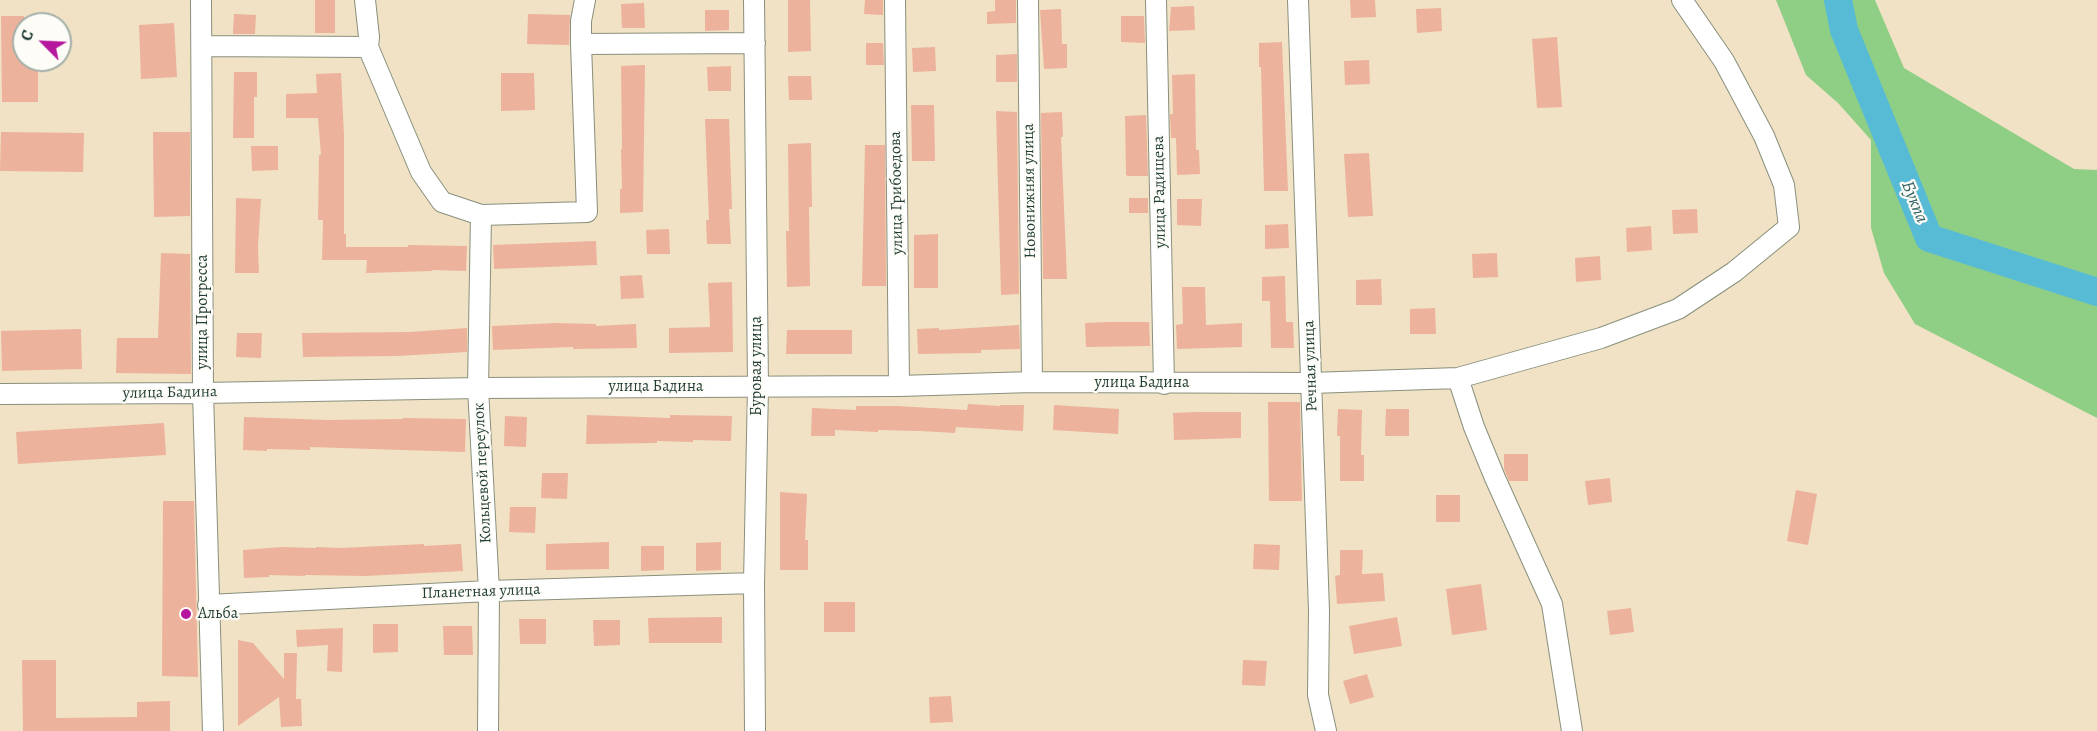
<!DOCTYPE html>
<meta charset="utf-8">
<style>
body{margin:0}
#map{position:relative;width:2097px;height:731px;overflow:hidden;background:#f1e2c5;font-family:Alegreya,serif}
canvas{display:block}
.north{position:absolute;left:12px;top:12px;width:60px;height:60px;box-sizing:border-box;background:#fdfcf7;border:2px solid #a4b0a9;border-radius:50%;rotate:294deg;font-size:16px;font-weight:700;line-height:24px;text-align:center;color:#1f3d34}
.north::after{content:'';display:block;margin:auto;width:21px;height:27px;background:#b5179e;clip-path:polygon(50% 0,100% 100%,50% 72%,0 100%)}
</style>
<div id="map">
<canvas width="2097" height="731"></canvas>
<div class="north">С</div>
</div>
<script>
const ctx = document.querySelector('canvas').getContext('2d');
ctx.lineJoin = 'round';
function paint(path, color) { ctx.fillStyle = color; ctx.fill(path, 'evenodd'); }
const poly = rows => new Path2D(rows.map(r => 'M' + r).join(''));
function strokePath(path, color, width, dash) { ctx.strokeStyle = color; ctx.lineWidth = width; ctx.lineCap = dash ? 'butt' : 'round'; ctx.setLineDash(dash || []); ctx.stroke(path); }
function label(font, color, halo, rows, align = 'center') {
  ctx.font = font + ' Alegreya,serif'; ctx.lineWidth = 4.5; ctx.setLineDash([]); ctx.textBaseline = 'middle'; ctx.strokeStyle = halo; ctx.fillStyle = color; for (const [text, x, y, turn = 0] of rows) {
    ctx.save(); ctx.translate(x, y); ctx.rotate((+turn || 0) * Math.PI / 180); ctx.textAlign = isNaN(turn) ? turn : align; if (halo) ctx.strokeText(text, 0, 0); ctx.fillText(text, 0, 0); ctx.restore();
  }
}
paint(poly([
 [1776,0,1875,0,1904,68,2074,169,2097,170,2097,418,1915,324,1884,273,1871,228,1871,140,1838,103,1806,75]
]), '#8fce85');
strokePath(poly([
 [1838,0,1844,30,1929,238,2097,292]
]), '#58bbd6', 28);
paint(poly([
 [315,0,335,0,335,33,315,33],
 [788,0,810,0,811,51,788,52],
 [865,0,883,0,883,15,864,14],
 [995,0,1016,0,1016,23,987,24,987,12,995,11],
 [1350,0,1375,0,1376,17,1351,18],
 [644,3,645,28,622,28,621,4],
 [1194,6,1195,30,1169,31,1171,7],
 [1441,8,1442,31,1417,33,1416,9],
 [1061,9,1062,44,1067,44,1067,68,1044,69,1040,10],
 [705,10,729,10,729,30,705,31],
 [234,14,256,15,255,34,233,34],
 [528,14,570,15,569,45,527,44],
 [1,16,24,16,24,60,38,60,38,102,2,102],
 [1121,16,1144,16,1145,43,1121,42],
 [174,23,177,77,141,79,139,25],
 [1557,37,1562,107,1537,108,1532,39],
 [1282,42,1288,191,1264,191,1261,67,1259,67,1259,43],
 [866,43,883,43,884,65,866,65],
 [935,47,936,71,913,72,912,48],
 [1017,54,1017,82,996,82,996,55],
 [1369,60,1370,84,1345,85,1344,61],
 [645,65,643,212,620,213,620,189,622,189,621,149,622,149,621,66],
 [731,66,731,91,708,91,707,67],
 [234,72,257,72,257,97,254,97,254,138,233,138],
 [341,73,344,136,344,234,346,234,346,247,408,247,408,245,467,246,466,271,432,270,432,271,366,273,367,260,322,260,323,220,318,220,319,155,321,155,318,118,286,118,286,94,317,93,316,74],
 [501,73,534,73,535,110,501,111],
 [1195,74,1196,150,1199,150,1200,174,1177,175,1176,138,1171,138,1170,114,1173,114,1172,75],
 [788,76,811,76,812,100,789,100],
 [911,105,934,105,935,161,912,161],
 [996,111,1017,112,1019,294,1001,295],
 [1062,112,1063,137,1061,137,1067,279,1043,279,1041,113],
 [1146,115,1148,176,1128,176,1126,175,1125,116],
 [705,119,729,119,732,209,729,209,731,244,707,244,706,220,709,220],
 [1,132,84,133,83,172,0,171],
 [153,132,190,132,190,216,154,217],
 [811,143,812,207,809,207,810,286,787,287,786,231,789,231,788,144],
 [865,145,885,145,886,286,862,286],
 [251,146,278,146,278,170,252,171],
 [1369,153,1373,216,1348,217,1344,154],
 [236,198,261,199,258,246,259,273,235,273],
 [1129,198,1148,198,1148,213,1129,213],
 [1177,199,1202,199,1201,226,1177,225],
 [1697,209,1698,233,1673,234,1672,210],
 [1288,224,1289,248,1265,249,1265,225],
 [1651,226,1652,250,1627,252,1626,228],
 [669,229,670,254,647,254,646,230],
 [938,234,938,288,914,288,914,235],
 [596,241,597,265,494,269,493,245],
 [161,253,190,254,191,374,116,373,117,338,158,338],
 [1497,253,1498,277,1473,278,1472,254],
 [1600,256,1601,280,1576,282,1575,258],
 [642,275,644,298,621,299,620,276],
 [1285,276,1286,322,1293,322,1294,348,1271,348,1270,301,1262,301,1262,277],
 [1381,279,1382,305,1356,305,1356,280],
 [732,282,733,352,669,353,669,328,710,327,708,283],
 [1182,287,1205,287,1206,325,1242,323,1242,347,1177,349,1176,325,1183,324],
 [1435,308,1436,334,1410,334,1410,309],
 [1108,322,1149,322,1150,346,1086,347,1085,323],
 [556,323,596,324,596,326,636,324,637,348,573,349,573,347,493,350,492,326],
 [1019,325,1020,349,981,350,981,353,918,354,917,329,939,328,939,330],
 [467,328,467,352,397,356,303,357,302,333,410,332],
 [81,329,82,369,2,371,1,331],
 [787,330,852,330,852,354,786,354],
 [237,333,262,333,261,358,236,357],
 [1268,402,1300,402,1302,501,1269,501],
 [968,404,1000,406,1000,405,1024,405,1023,431,956,427,955,433,920,431,878,430,878,432,835,430,835,436,811,436,812,408,856,410,856,406,897,406,967,410],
 [1054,405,1119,409,1118,434,1053,430],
 [1338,409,1362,410,1361,455,1364,455,1364,481,1340,481,1340,436,1337,436],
 [1386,409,1409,409,1409,436,1385,436],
 [1198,412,1241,412,1241,438,1174,440,1173,413],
 [587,415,670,418,670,415,732,416,731,441,693,440,693,442,657,441,657,443,586,444],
 [505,416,527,417,526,447,504,446],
 [244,417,328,420,403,419,403,418,466,419,465,452,310,447,310,450,267,449,267,451,243,450],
 [164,423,166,455,18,464,16,432],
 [1504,454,1528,454,1528,481,1509,481,1504,469],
 [542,473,568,473,567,499,541,498],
 [1610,478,1612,502,1588,505,1585,481],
 [1796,490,1817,494,1808,545,1787,541],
 [780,492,807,494,805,540,808,540,808,570,780,570],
 [1436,495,1460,495,1460,522,1436,522],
 [163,501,194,501,198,677,162,676],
 [510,507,536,507,535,533,509,532],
 [609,542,609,569,546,570,546,544],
 [721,542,721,570,696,571,696,543],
 [424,544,424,546,461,544,463,571,365,576,305,575,305,576,269,575,269,577,244,578,243,550,282,547,316,548,316,547,340,548],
 [1254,544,1280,545,1279,570,1253,569],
 [641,546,664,546,664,570,641,571],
 [1340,550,1363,550,1362,574,1383,573,1385,601,1337,604,1335,576,1340,575],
 [1481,584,1487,630,1452,635,1446,589],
 [824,602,855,602,855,632,824,632],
 [1631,608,1634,632,1610,635,1607,611],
 [722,617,722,643,649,643,648,618],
 [1397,617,1402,646,1354,654,1349,626],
 [519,619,546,619,546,644,520,644],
 [593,620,620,620,620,645,594,646],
 [373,624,398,624,398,652,373,653],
 [443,626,472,626,473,655,444,655],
 [343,628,342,672,327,671,328,645,297,647,296,630],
 [238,640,253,643,284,679,284,653,297,653,296,699,301,699,302,726,281,727,279,697,238,726],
 [22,660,56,660,56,718,137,717,137,702,170,701,170,731,23,731],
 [1243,660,1267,661,1265,686,1242,685],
 [1367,674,1374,697,1350,704,1343,681],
 [951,696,953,722,930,723,929,697]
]), '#ecb29b');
const minor = poly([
 [201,0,203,393,213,731],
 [365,0,369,37,368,47,421,172,442,202,481,215,587,212,581,44,581,21,585,0],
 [754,0,758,387,754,583,755,731],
 [895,0,899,386],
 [1028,0,1032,382],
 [1156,0,1164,384],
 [1298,0,1319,611,1318,695,1326,731],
 [581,44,755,43],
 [202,46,368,47],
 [481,215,478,388,489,591,488,731],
 [1458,378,1474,427,1495,478,1552,604,1572,731],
 [0,394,203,393,478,388,899,386,1032,382,1311,383,1458,378,1601,338,1678,309,1734,272,1789,227,1784,185,1764,136,1724,61,1682,0],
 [208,605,489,591,754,583]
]);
strokePath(minor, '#88907c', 22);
strokePath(minor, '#fff', 20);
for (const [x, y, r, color] of [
 [186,614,6,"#b5179e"]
]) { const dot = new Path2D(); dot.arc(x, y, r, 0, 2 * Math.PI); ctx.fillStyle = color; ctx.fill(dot); strokePath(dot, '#fdfcf7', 2); }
label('16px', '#1f3d34', '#fdfcf7', [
 ["Новонижняя улица",1030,191,-91],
 ["улица Радищева",1160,192,-91],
 ["улица Грибоедова",897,193,-91],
 ["улица Прогресса",203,312,-90],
 ["Буровая улица",757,366,-90],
 ["Речная улица",1311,366,-92],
 ["улица Бадина",1142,383],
 ["улица Бадина",656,387],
 ["улица Бадина",170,393,-1],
 ["Кольцевой переулок",483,473,-93],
 ["Планетная улица",481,592,-2]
]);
label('16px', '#1f3d34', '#fdfcf7', [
 ["Альба",198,614]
], 'left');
label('italic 18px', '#306365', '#fdfcf7', [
 ["Букпа",1914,202,68]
]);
</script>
